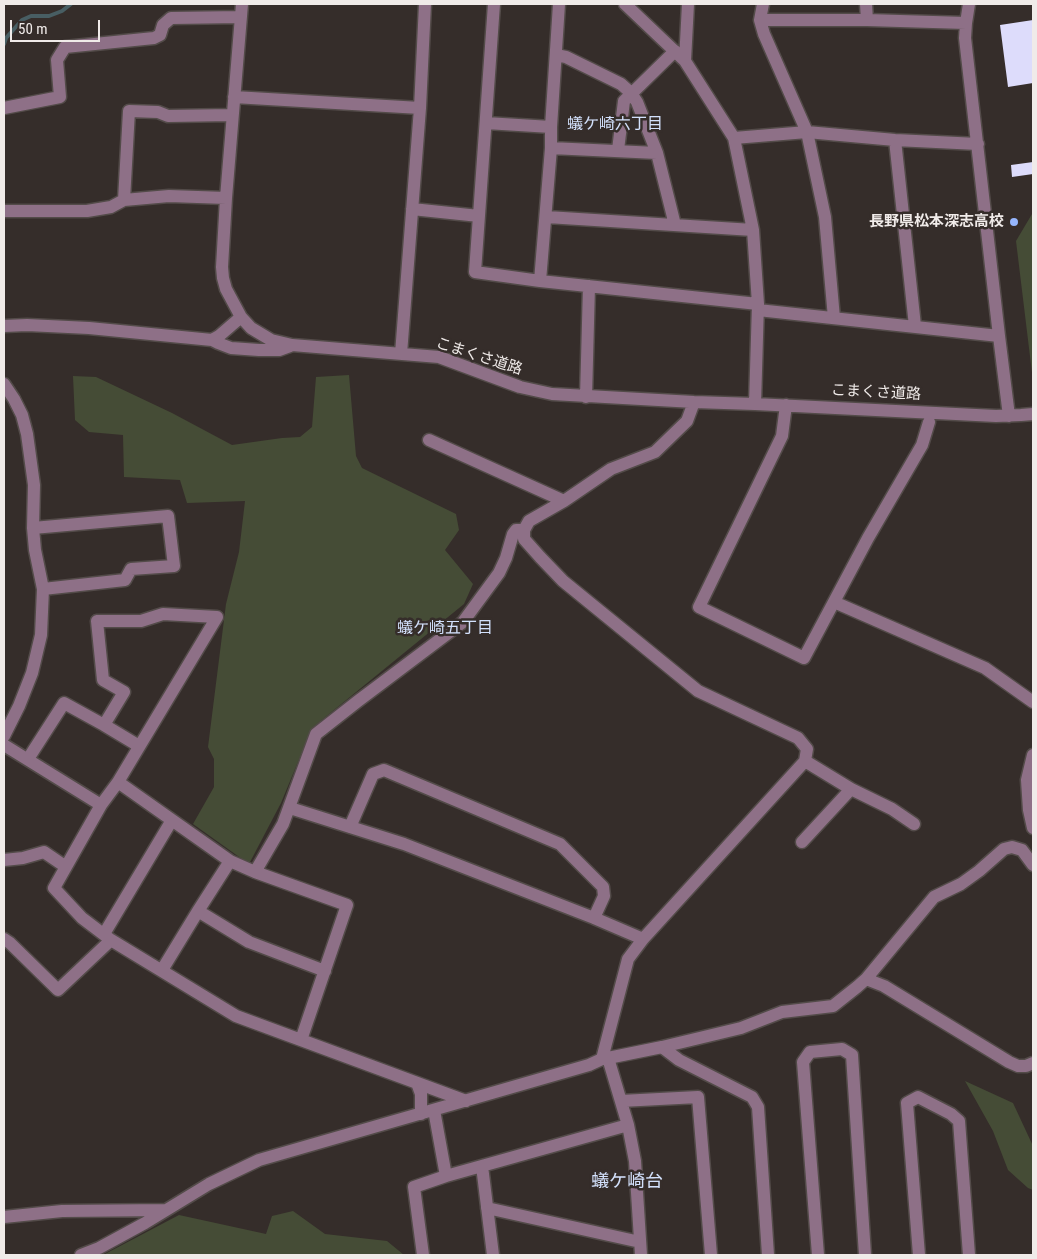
<!DOCTYPE html>
<meta charset="utf-8">
<style>
body{margin:0}
#map{position:relative;width:1037px;height:1259px;overflow:hidden;background:#352d2a;font-family:"Roboto Condensed",sans-serif}
canvas{display:block}
.frame{position:absolute;inset:0;border:5px solid #f0ebe9;pointer-events:none}
.scale{position:absolute;left:10px;top:20px;width:90px;height:22px;box-sizing:border-box;border:2px solid #f0ebe9;border-top:0;padding-left:6px;font-size:15px;line-height:18px;white-space:nowrap;color:#f0ebe9;-webkit-text-stroke:4px #352d2a;paint-order:stroke}
</style>
<div id="map">
<canvas width="1037" height="1259"></canvas>
<div class="frame"></div>
<div class="scale">50 m</div>
</div>
<script>
const ctx = document.querySelector('canvas').getContext('2d');
ctx.lineJoin = 'round';
function paint(path, color) { ctx.fillStyle = color; ctx.fill(path, 'evenodd'); }
const poly = rows => new Path2D(rows.map(r => 'M' + r).join(''));
function strokePath(path, color, width, dash) { ctx.strokeStyle = color; ctx.lineWidth = width; ctx.lineCap = dash ? 'butt' : 'round'; ctx.setLineDash(dash || []); ctx.stroke(path); }
function label(font, color, halo, rows, align = 'center') {
  ctx.font = font + ' "Roboto Condensed","Noto Sans JP",sans-serif'; ctx.lineWidth = 5; ctx.setLineDash([]); ctx.textBaseline = 'middle'; ctx.strokeStyle = halo; ctx.fillStyle = color; for (const [text, x, y, turn = 0] of rows) {
    ctx.save(); ctx.translate(x, y); ctx.rotate((+turn || 0) * Math.PI / 180); ctx.textAlign = isNaN(turn) ? turn : align; if (halo) ctx.strokeText(text, 0, 0); ctx.fillText(text, 0, 0); ctx.restore();
  }
}
paint(poly([
 [1032,214,1033,214,1033,381,1016,241],
 [349,375,356,456,362,468,456,514,459,530,445,550,473,584,464,604,312,728,281,803,249,864,193,824,214,787,214,759,208,747,226,604,239,552,245,501,187,503,180,480,124,477,123,435,89,432,75,420,73,376,96,377,172,413,232,445,282,438,300,437,312,427,316,377],
 [965,1081,1013,1103,1033,1146,1033,1190,1028,1188,1008,1170,993,1131],
 [293,1211,325,1234,387,1241,404,1255,103,1255,179,1215,266,1234,272,1216]
]), '#454c36');
strokePath(poly([
 [4,44,6,38,22,20,31,16,49,16,62,11,71,4]
]), '#485e63', 4);
paint(poly([
 [1033,20,1033,83,1008,87,1000,25],
 [1033,162,1033,174,1012,177,1011,165]
]), '#dddcfb');
const minor = poly([
 [242,4,226,198,222,267,223,278,226,289,241,317,251,328,271,340,292,345,439,357,520,387,552,394,694,402,755,404,996,416,1021,415,1033,414],
 [494,4,475,272,540,281,758,304],
 [625,4,685,61,734,138,753,230,758,304,755,404],
 [763,4,760,20,764,34,807,132,825,217,834,318],
 [866,4,867,20],
 [969,4,966,23,965,38,999,336,1009,416],
 [760,20,867,20,966,23],
 [556,55,566,57,621,84,631,93,637,102,657,153,675,225],
 [685,61,688,4],
 [234,97,420,108],
 [4,108,60,97,57,60,65,47,154,38,160,35,163,25,171,18,241,17],
 [486,123,551,127],
 [734,138,807,132,895,140,978,144],
 [895,140,915,326],
 [551,148,657,153],
 [618,150,624,101,675,51],
 [124,200,129,111,158,112,168,116,232,115],
 [412,209,479,216],
 [4,211,87,211,111,207,124,200,169,196,226,198],
 [547,217,753,230],
 [540,281,551,148,551,127,559,4],
 [758,310,999,336],
 [4,326,27,325,89,328,212,340,218,343,231,348,259,350,279,350,290,346],
 [212,340,219,336,241,317],
 [401,354,420,108,425,4],
 [4,384,14,399,22,415,27,434,34,485,33,528,35,550,43,589,41,635,32,673,19,706,4,736],
 [586,397,589,286],
 [786,405,782,436,699,607,804,658,868,538,922,445,929,422],
 [429,440,564,501],
 [33,528,168,516,174,566,131,569,125,580,43,589],
 [834,602,985,668,1033,702],
 [104,725,139,746],
 [4,745,101,805],
 [1033,755,1027,780,1029,810,1033,828],
 [28,759,64,703,104,725,124,692,103,680,97,621,141,621,163,614,217,617,118,782,101,805,54,888,82,918,111,940,236,1016,466,1101],
 [805,761,851,789,892,809,914,824],
 [118,782,230,861,255,872,347,905,301,1040],
 [290,808,404,844,594,918,643,939],
 [350,827,373,774,384,770,560,844,603,887,604,896,594,918],
 [802,842,851,789],
 [4,860,23,858,44,852,66,867],
 [255,872,283,824,316,734,358,701,463,622,499,573,506,558,513,534,516,530,524,530],
 [198,911,249,942,325,971],
 [104,934,172,820],
 [4,939,10,943,58,990,111,940],
 [162,970,198,911,230,861],
 [866,979,884,986,1009,1062,1018,1066,1026,1066,1033,1063],
 [662,1047,679,1060,752,1097,758,1107,768,1255],
 [603,1055,608,1058,662,1047,741,1028,782,1012,833,1006,857,987,866,979,934,897,961,884,979,871,1004,849,1012,847,1022,850,1033,865],
 [608,1058,628,1125,635,1161,641,1255],
 [417,1083,421,1094,421,1114],
 [621,1101,698,1097,711,1255],
 [434,1110,446,1176,628,1125],
 [482,1166,493,1255],
 [487,1208,640,1242],
 [4,1217,62,1211,166,1210],
 [81,1255,99,1248,145,1223,209,1184,259,1160,589,1065,602,1059,628,959,643,939,805,761,807,749,798,738,698,691,563,581,540,557,524,539,524,530,529,521,564,501,611,469,655,452,687,421,694,402],
 [423,1255,414,1187,446,1176],
 [818,1255,803,1062,810,1052,842,1049,852,1055,865,1255],
 [919,1255,907,1103,918,1097,951,1114,959,1121,969,1255]
]);
strokePath(minor, '#534b49', 15);
strokePath(minor, '#8e7087', 12);
for (const [x, y, r, color] of [
 [1014,222,5,"#96b6fd"]
]) { const dot = new Path2D(); dot.arc(x, y, r, 0, 2 * Math.PI); ctx.fillStyle = color; ctx.fill(dot); strokePath(dot, '#352d2a', 2); }
label('bold 15px', '#f0ebe9', '#352d2a', [
 ["長野県松本深志高校",1004,222]
], 'right');
label('15px', '#f0ebe9', '#352d2a', [
 ["こまくさ道路",479,357,18],
 ["こまくさ道路",876,393,3]
]);
label('16px', '#d3e1fc', '#352d2a', [
 ["蟻ケ崎六丁目",615,125],
 ["蟻ケ崎五丁目",445,629]
]);
label('18px', '#d3e1fc', '#352d2a', [
 ["蟻ケ崎台",627,1182]
]);
</script>
